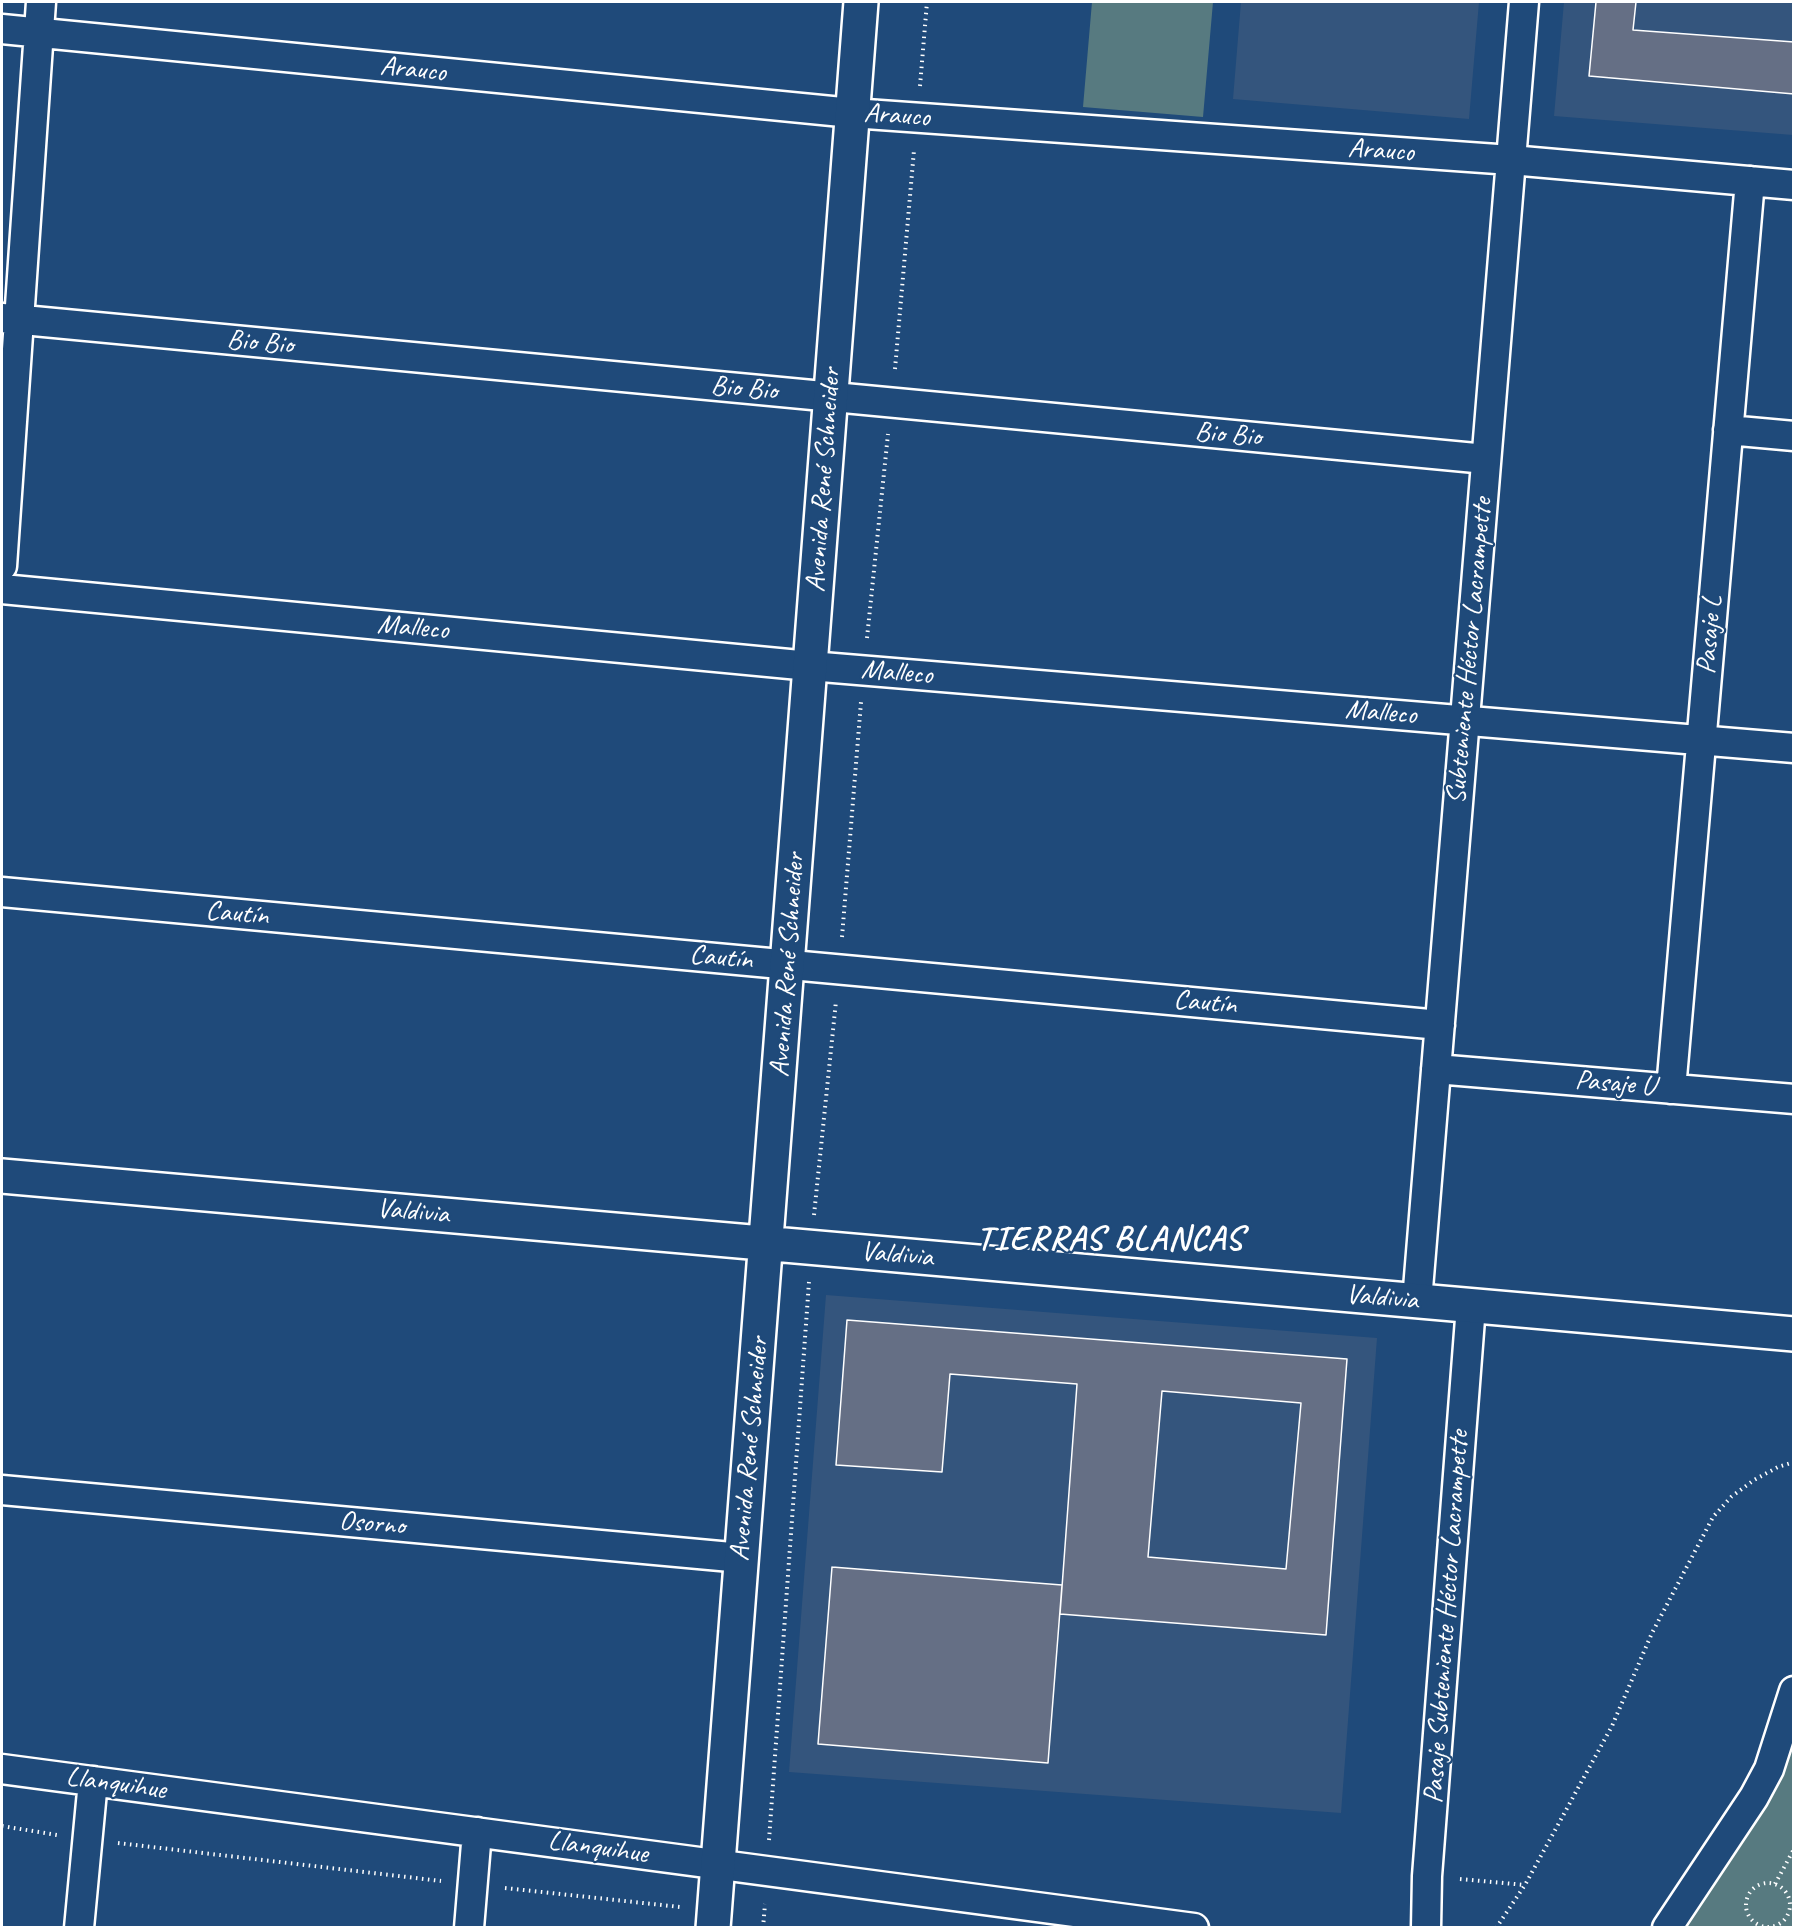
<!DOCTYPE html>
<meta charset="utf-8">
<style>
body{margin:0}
#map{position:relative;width:1795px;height:1929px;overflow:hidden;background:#1f4a7a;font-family:Caveat,sans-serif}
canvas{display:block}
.frame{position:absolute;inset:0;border:3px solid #fff;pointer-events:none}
</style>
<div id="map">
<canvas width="1795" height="1929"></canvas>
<div class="frame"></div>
</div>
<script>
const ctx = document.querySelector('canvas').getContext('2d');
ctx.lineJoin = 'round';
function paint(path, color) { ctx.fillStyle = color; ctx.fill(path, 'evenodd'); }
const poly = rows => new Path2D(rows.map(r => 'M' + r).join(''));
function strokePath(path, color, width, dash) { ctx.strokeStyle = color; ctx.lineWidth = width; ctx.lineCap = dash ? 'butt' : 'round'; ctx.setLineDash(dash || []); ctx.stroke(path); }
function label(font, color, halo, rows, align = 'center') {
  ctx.font = font + ' Caveat,sans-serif'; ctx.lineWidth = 4.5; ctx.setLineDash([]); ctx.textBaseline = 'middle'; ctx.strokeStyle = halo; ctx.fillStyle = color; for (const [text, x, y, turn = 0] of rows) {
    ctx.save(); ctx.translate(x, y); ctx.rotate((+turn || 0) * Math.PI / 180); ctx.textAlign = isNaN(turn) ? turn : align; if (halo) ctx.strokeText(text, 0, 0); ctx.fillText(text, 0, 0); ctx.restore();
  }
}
paint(poly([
 [1241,2,1479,2,1469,119,1233,99],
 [1564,2,1793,2,1793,135,1554,116],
 [826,1295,1377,1338,1341,1813,789,1772]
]), '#34557d');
paint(poly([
 [1092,2,1213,2,1203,117,1083,107],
 [1793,1715,1793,1927,1673,1928]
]), '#577a80');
const building = poly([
 [1596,2,1636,2,1633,30,1794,42,1794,94,1589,76,1596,2],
 [847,1320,1347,1359,1326,1635,1060,1614,1077,1384,950,1374,942,1472,836,1465,847,1320],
 [1162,1391,1301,1403,1286,1569,1148,1557,1162,1391],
 [832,1567,1062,1585,1048,1763,818,1744,832,1567]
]);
paint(building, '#656f85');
strokePath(building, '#fff', 1.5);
const minor = poly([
 [2,29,852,113,1511,160,1794,185],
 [2,318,1486,459],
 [1728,430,1794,436],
 [2,566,41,2],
 [2,589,810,666,1794,748],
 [2,892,1440,1025],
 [1436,1069,1794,1099],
 [1671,1089,1750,181],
 [1417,1301,1524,2],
 [2,1490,742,1558],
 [2,1769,1194,1928],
 [79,1928,93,1781],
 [469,1928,477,1832],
 [1426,1928,1427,1876,1471,1306],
 [1667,1928,1754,1797,1769,1769,1794,1691]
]);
const tertiary = poly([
 [2,1176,1794,1334],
 [713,1928,861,2]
]);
strokePath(minor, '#fff', 33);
strokePath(tertiary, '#fff', 38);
strokePath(poly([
 [920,86,927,2],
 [895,369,914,150],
 [867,638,888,434],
 [842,937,861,702],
 [814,1215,836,1001],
 [2,1826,57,1835],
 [769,1840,809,1282],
 [118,1843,441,1881],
 [1460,1879,1525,1885],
 '1746 1905a22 22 0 1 1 44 0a22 22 0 1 1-44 0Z',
 [1775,1884,1794,1849],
 [505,1888,680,1907],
 [763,1928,765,1904],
 [1496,1928,1525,1885,1612,1726,1652,1633,1713,1517,1731,1497,1754,1480,1778,1467,1794,1462]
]), '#fff', 4, [1.5, 4.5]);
strokePath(minor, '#1f4a7a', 28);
strokePath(tertiary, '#1f4a7a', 33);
label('28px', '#fff', '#1f4a7a', [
 ["Arauco",413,70,6],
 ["Arauco",897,116,4],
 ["Arauco",1381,151,4],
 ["Bio Bio",260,343,5],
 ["Bio Bio",744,389,5],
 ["Bio Bio",1228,435,5],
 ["Avenida René Schneider",824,480,-86],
 ["Malleco",413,628,5],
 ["Pasaje L",1710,635,-85],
 ["Subteniente Héctor Lacrampette",1470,651,-85],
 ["Malleco",897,673,5],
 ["Malleco",1381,713,5],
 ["Cautín",237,914,5],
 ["Cautín",721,958,5],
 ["Avenida René Schneider",788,965,-86],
 ["Cautín",1205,1003,5],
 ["Pasaje U",1615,1084,5],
 ["Valdivia",413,1212,5],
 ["Valdivia",897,1255,5],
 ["Valdivia",1382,1298,5],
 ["Avenida René Schneider",750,1449,-85],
 ["Osorno",372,1524,5],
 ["Pasaje Subteniente Héctor Lacrampette",1447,1617,-86],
 ["Llanquihue",116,1784,8],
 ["Llanquihue",598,1848,8]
]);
ctx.letterSpacing = '1.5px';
label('bold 34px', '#fff', '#1f4a7a', [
 ["TIERRAS BLANCAS",1110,1240]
]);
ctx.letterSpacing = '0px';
</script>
